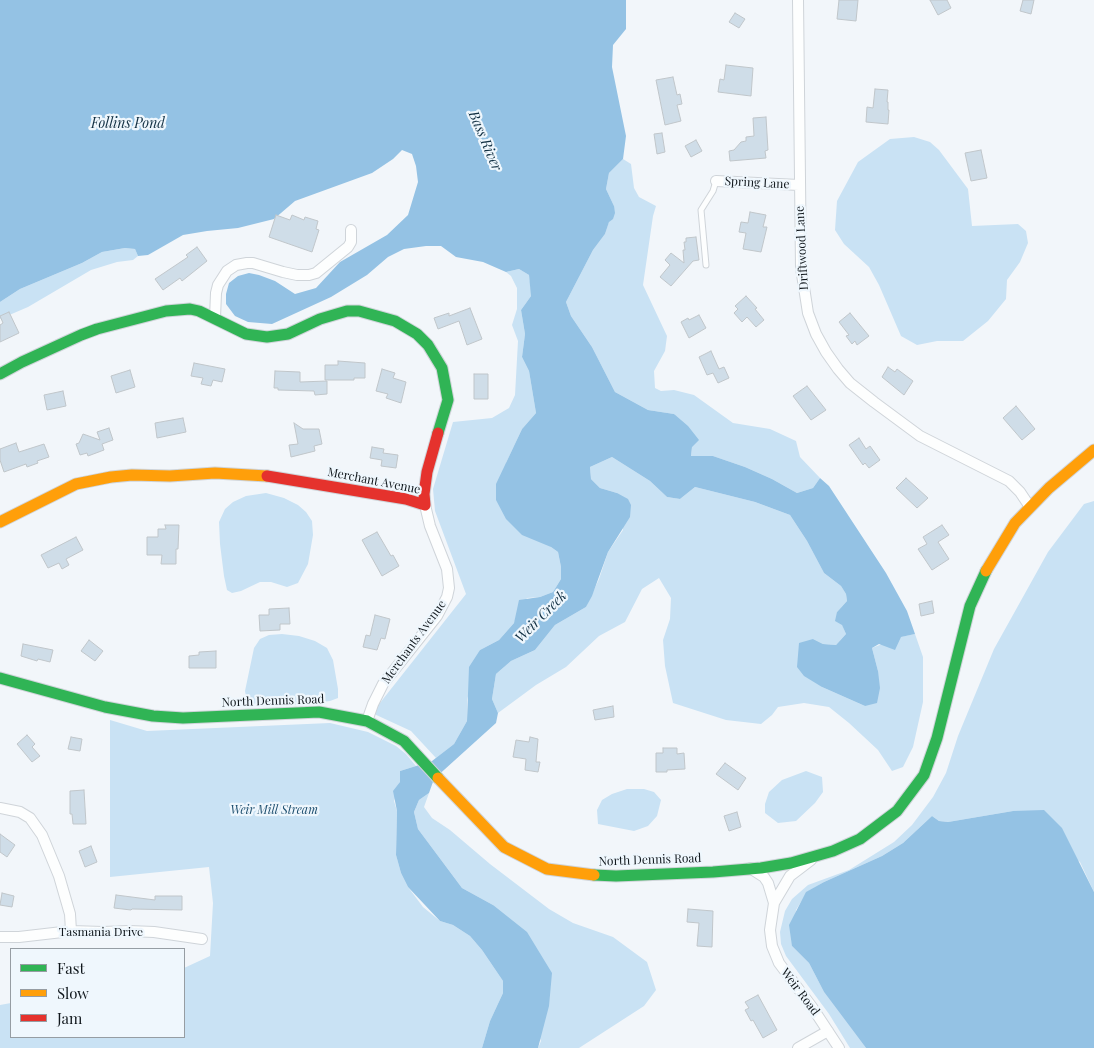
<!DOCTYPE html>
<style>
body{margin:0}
#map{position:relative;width:1094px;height:1048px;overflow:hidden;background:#f2f6fa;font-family:"Playfair Display",serif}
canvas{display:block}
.legend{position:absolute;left:10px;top:948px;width:175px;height:90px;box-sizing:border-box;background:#eff7fd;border:1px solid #969da3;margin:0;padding:6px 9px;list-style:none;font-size:15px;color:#10171c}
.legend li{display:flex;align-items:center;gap:10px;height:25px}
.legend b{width:25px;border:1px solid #969da3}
</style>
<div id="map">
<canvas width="1094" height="1048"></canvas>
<ul class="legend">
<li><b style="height:6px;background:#30b455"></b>Fast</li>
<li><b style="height:6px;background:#ff9f0a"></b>Slow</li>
<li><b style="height:6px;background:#e5322d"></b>Jam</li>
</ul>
</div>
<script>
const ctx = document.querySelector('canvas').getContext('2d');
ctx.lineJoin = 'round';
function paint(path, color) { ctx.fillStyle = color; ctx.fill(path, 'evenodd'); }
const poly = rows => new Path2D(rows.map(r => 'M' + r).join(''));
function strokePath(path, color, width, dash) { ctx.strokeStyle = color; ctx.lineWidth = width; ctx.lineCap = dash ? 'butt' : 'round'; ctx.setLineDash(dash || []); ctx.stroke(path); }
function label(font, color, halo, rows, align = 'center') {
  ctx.font = font + ' "Playfair Display",serif'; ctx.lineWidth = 4.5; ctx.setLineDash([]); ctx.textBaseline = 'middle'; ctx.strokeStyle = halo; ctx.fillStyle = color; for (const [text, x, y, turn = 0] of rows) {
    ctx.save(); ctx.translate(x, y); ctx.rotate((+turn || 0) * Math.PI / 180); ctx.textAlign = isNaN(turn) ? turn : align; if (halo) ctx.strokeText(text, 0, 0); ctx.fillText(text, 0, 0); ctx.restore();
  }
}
paint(poly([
 [914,137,930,142,939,150,968,189,972,226,1018,224,1026,231,1028,243,1020,262,1007,280,1006,299,988,321,963,341,937,341,917,345,901,336,879,285,869,267,844,244,835,230,837,201,858,162,890,139],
 [623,159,631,164,634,188,639,197,656,206,653,216,643,285,667,336,665,351,654,371,655,388,661,391,674,390,694,395,733,423,770,429,796,441,800,457,820,478,813,488,797,493,772,479,745,467,713,456,691,456,692,447,674,414,648,410,615,392,592,347,571,316,566,302,593,250,605,234,614,206,606,189,609,173],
 [125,248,135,249,138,256,133,260,117,262,91,270,28,307,0,319,0,302,20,289,82,263,102,252],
 [519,269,529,275,531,289,531,296,521,310,525,334,522,357,529,371,536,413,522,429,506,463,551,547,558,552,561,567,561,579,553,592,540,597,527,598,514,623,499,640,480,650,467,700,467,721,454,744,436,758,411,731,372,713,466,594,435,511,433,489,453,422,492,418,509,408,515,395,518,341,512,325,517,309,517,288,511,276,506,272],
 [612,457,650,481,667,497,680,499,695,487,755,502,790,515,807,541,824,573,841,586,846,594,847,601,837,612,846,634,836,645,823,644,813,639,822,687,865,706,878,671,872,648,900,637,915,634,923,657,923,702,913,747,903,767,892,771,878,750,849,723,829,707,804,703,778,707,772,715,761,724,726,720,673,703,665,666,663,640,670,619,671,598,659,578,642,589,625,622,599,636,566,667,536,685,498,713,492,699,496,674,511,661,535,650,555,625,586,607,599,579,608,552,623,530,617,493,600,488,591,479,590,467],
 [266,493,284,498,298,505,306,512,312,521,313,535,308,564,298,583,287,587,271,582,260,582,241,591,232,593,227,590,224,576,220,544,219,522,225,509,233,502,246,496],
 [1094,501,1094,892,1080,862,1013,811,948,822,939,821,932,816,903,843,882,856,824,882,807,892,796,910,792,946,809,963,824,992,866,1048,850,1048,829,1014,786,956,781,944,780,932,785,911,792,899,808,885,849,870,894,842,912,825,933,797,946,773,958,736,994,649,1048,552,1084,504],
 [282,634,299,636,315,641,327,648,333,660,338,689,338,698,330,701,299,705,250,706,247,702,245,691,254,648,260,639,269,635],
 [110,720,147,731,330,723,368,732,396,746,406,754,416,766,400,771,400,782,394,801,397,811,396,855,401,873,408,887,423,907,440,921,453,925,470,936,482,950,503,981,503,993,490,1021,482,1048,0,1048,0,1005,11,1003,11,1037,184,1037,184,968,210,956,213,903,209,867,110,877],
 [806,771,822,777,823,792,815,803,796,821,778,823,765,813,765,804,769,792,782,780],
 [627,789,644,789,654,792,661,800,657,816,648,826,634,831,598,824,597,810,602,800,612,794],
 [429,793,424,807,432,818,450,830,490,864,549,909,573,923,613,937,647,962,656,990,644,1006,579,1048,538,1048,541,1041,493,905,462,888,418,829,414,812,419,800]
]), '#c9e2f4');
paint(poly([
 [0,0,626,0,626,29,613,45,612,67,626,136,623,159,609,173,606,189,614,206,615,213,613,219,609,222,605,234,593,250,566,302,571,316,592,347,615,392,648,410,674,414,688,426,699,440,692,447,691,456,713,456,745,467,772,479,797,493,813,488,820,478,829,486,886,573,907,611,915,634,901,637,895,650,879,644,872,648,878,671,880,688,877,703,865,706,822,687,804,676,797,667,799,643,813,639,823,644,836,645,846,634,842,625,835,621,837,612,847,601,846,594,841,586,824,573,807,541,790,515,755,502,695,487,680,499,667,497,650,481,612,457,590,467,591,479,600,488,617,493,628,499,631,505,630,517,608,552,592,596,586,607,555,625,535,650,511,661,496,674,492,699,498,713,496,723,434,779,429,793,419,800,414,812,418,829,462,888,493,905,527,932,552,973,549,1006,538,1048,482,1048,490,1021,503,993,503,981,482,950,470,936,453,925,440,921,408,887,401,873,396,855,397,811,393,791,400,782,400,771,432,761,454,744,467,721,469,667,480,650,499,640,514,623,519,600,540,597,553,592,561,579,561,567,558,552,551,547,522,535,506,519,496,500,496,484,522,429,536,413,529,371,522,357,525,334,521,310,531,296,529,275,519,269,506,272,483,262,456,257,441,246,426,246,404,249,388,257,367,275,331,297,272,324,248,322,235,316,226,304,226,294,229,283,238,276,249,273,259,275,275,281,295,294,316,288,340,262,387,235,408,215,418,182,416,166,412,154,402,150,393,159,372,173,295,201,274,219,238,228,207,231,183,235,148,255,138,256,135,249,125,248,102,252,82,263,20,289,0,302],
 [1044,810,1062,828,1094,892,1094,1048,866,1048,824,992,809,963,792,946,789,925,806,892,824,882,882,856,903,843,932,816,939,821,948,822,1013,811]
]), '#94c2e4');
const building = poly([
 [839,0,858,0,856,21,837,19,839,0],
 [930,0,947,0,951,8,938,15,930,0],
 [1023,0,1034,0,1031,14,1020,11,1023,0],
 [735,13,745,19,739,28,729,22,735,13],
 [726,65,753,68,751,96,718,92,720,79,724,80,726,65],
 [673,77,677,95,680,94,682,104,677,105,681,121,665,125,656,80,673,77],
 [875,89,888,90,887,102,888,102,888,110,889,110,888,124,866,122,867,107,873,108,875,89],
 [766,117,768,150,765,151,766,158,730,161,729,151,734,150,741,142,746,141,746,137,754,136,753,118,766,117],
 [662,133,665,152,657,154,654,134,662,133],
 [696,140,702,151,691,157,685,146,696,140],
 [981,150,987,178,971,181,965,153,981,150],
 [750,212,766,215,763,227,767,227,761,252,743,249,746,233,739,232,741,222,748,223,750,212],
 [276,215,290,220,292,215,304,220,305,217,318,221,316,229,319,230,312,252,269,237,276,215],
 [696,237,699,260,693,261,671,286,660,277,670,265,665,260,671,253,684,263,683,250,685,250,684,242,686,242,686,238,696,237],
 [197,247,207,261,182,281,180,278,163,290,155,279,188,257,186,255,197,247],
 [746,296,757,308,755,309,764,320,756,327,747,317,742,322,734,313,738,309,735,306,746,296],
 [470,308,482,339,467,345,459,321,438,329,434,318,449,313,449,316,470,308],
 [9,312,19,333,0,342,0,325,3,323,0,316,9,312],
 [850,313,869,336,857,345,855,341,852,344,846,336,849,335,839,322,850,313],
 [699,315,706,328,689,338,681,322,688,318,689,320,699,315],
 [711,351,719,369,724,367,729,378,718,383,713,373,707,375,699,357,711,351],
 [338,361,365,363,365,378,354,378,354,380,325,380,325,365,338,365,338,361],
 [194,363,225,369,222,382,213,380,211,386,201,384,203,378,191,376,194,363],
 [888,367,895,372,897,369,913,381,904,395,882,377,888,367],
 [382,369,395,373,393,378,406,382,401,403,386,398,388,394,376,391,382,369],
 [130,370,135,387,116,393,111,376,130,370],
 [275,371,300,372,300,382,327,381,327,394,315,395,314,391,278,390,278,388,274,388,275,371],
 [474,374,488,374,488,399,474,399,474,374],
 [807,386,826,410,811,420,793,396,807,386],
 [63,391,66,406,47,410,44,395,63,391],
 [1016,406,1035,429,1022,440,1003,418,1016,406],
 [183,418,186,432,157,438,155,423,183,418],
 [294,423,303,429,319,429,322,444,314,446,315,451,291,457,289,445,298,444,294,423],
 [109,428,113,440,102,444,104,450,88,456,87,453,80,455,76,444,79,443,83,434,100,440,97,432,109,428],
 [859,438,866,449,870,446,880,460,869,468,865,463,863,465,849,445,859,438],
 [16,443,19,452,44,444,49,457,37,461,38,463,27,467,26,464,4,472,0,460,0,449,16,443],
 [372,447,384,449,383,453,398,455,396,468,381,466,382,460,370,458,372,447],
 [906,478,928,498,917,508,896,488,906,478],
 [165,525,179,525,178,549,176,549,176,564,161,564,162,555,147,555,147,537,158,537,158,529,166,529,165,525],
 [942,525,949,535,938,542,949,559,932,570,918,549,927,544,923,537,942,525],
 [377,532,391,556,393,555,399,566,382,576,362,540,377,532],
 [76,537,83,550,66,559,69,565,62,569,59,563,48,568,41,555,76,537],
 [932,601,934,613,921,616,919,604,932,601],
 [289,608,290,624,280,624,280,630,260,631,259,615,269,615,269,609,289,608],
 [375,615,390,619,385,639,381,638,377,650,363,647,366,635,370,636,375,615],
 [89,640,103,651,95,661,81,651,89,640],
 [23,644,53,650,50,662,38,659,37,661,21,656,23,644],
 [216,651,216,668,189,668,189,656,199,655,199,652,216,651],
 [613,706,614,717,595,720,593,710,613,706],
 [27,735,35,744,32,747,40,756,32,762,17,744,27,735],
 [71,737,82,739,80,751,68,749,71,737],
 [530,737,538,739,536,762,540,762,538,772,525,770,526,759,513,757,516,740,529,742,530,737],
 [663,748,677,748,677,754,684,753,685,769,667,770,667,772,656,772,656,753,663,753,663,748],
 [725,763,746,778,738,790,716,774,725,763],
 [84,790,86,824,73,824,72,814,70,814,70,791,84,790],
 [737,812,741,827,729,831,724,816,737,812],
 [0,834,15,845,7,857,0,852,0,834],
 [91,846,97,862,85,867,79,851,91,846],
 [2,893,14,896,12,907,0,905,2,893],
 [116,895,155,900,155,896,182,896,182,910,132,909,131,910,114,908,116,895],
 [688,909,713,911,712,947,697,946,699,923,687,922,688,909],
 [758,995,777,1030,763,1038,753,1020,751,1021,745,1010,749,1008,745,1002,758,995]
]);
paint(building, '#cfdde8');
strokePath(building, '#c0c6ca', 1);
const lane = poly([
 [706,265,701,210,713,191,716,181]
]);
const street = poly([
 [798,0,801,268,808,313,816,334,826,352,838,369,850,383,874,402,920,436,1009,481,1020,492,1030,507],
 [716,181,799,185],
 [215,318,216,293,218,285,227,271,236,265,247,263,253,263,283,272,297,275,309,275,316,273,348,247,351,242,351,230],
 [367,721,373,704,383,684,437,616,447,597,449,588,447,569,430,526,425,505],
 [0,808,20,812,30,818,42,835,59,876,70,914,71,931],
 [750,868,764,877,768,883,774,903,770,930,772,946,779,963,812,1007,839,1048],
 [774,903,790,876,811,860],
 [0,937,19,937,71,931,103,932,129,931,154,932,202,939],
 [798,1048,828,1031]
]);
const fast = poly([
 [0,374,22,362,81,335,97,329,166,311,190,309,199,311,246,334,267,337,288,334,320,319,347,311,359,311,395,321,417,334,428,345,442,368,448,400,438,433],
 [0,678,105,707,153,716,183,718,319,712,367,721,404,741,438,778],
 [594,875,616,876,713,872,761,868,791,863,833,851,860,839,897,811,924,775,937,738,970,606,986,571]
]);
const slow = poly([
 [0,522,76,484,111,477,132,475,170,476,215,473,267,476],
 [986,571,1015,523,1049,488,1094,450],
 [438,778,504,847,547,869,594,875]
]);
const jam = poly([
 [267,476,406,499,425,505,424,494,427,472,438,433]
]);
strokePath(lane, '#cfd4d9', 7);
strokePath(street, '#cfd4d9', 12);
strokePath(fast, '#cfd4d9', 13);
strokePath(slow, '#cfd4d9', 13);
strokePath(jam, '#cfd4d9', 13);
strokePath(lane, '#fdfefe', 5);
strokePath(street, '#fdfefe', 10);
strokePath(fast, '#30b455', 11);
strokePath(slow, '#ff9f0a', 11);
strokePath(jam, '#e5322d', 11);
label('12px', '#10171c', '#eff7fd', [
 ["Spring Lane",757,183,3],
 ["Driftwood Lane",802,248,-93],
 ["Merchant Avenue",374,481,11],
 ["Merchants Avenue",414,642,-54],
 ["North Dennis Road",273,701,-2],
 ["North Dennis Road",650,860,-2],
 ["Tasmania Drive",101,932],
 ["Weir Road",800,992,53]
]);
label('italic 12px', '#1f5070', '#eff7fd', [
 ["Weir Mill Stream",274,810]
]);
label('italic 14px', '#123043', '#eff7fd', [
 ["Follins Pond",128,124],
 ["Bass River",485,141,67],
 ["Weir Creek",541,617,-45]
]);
</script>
